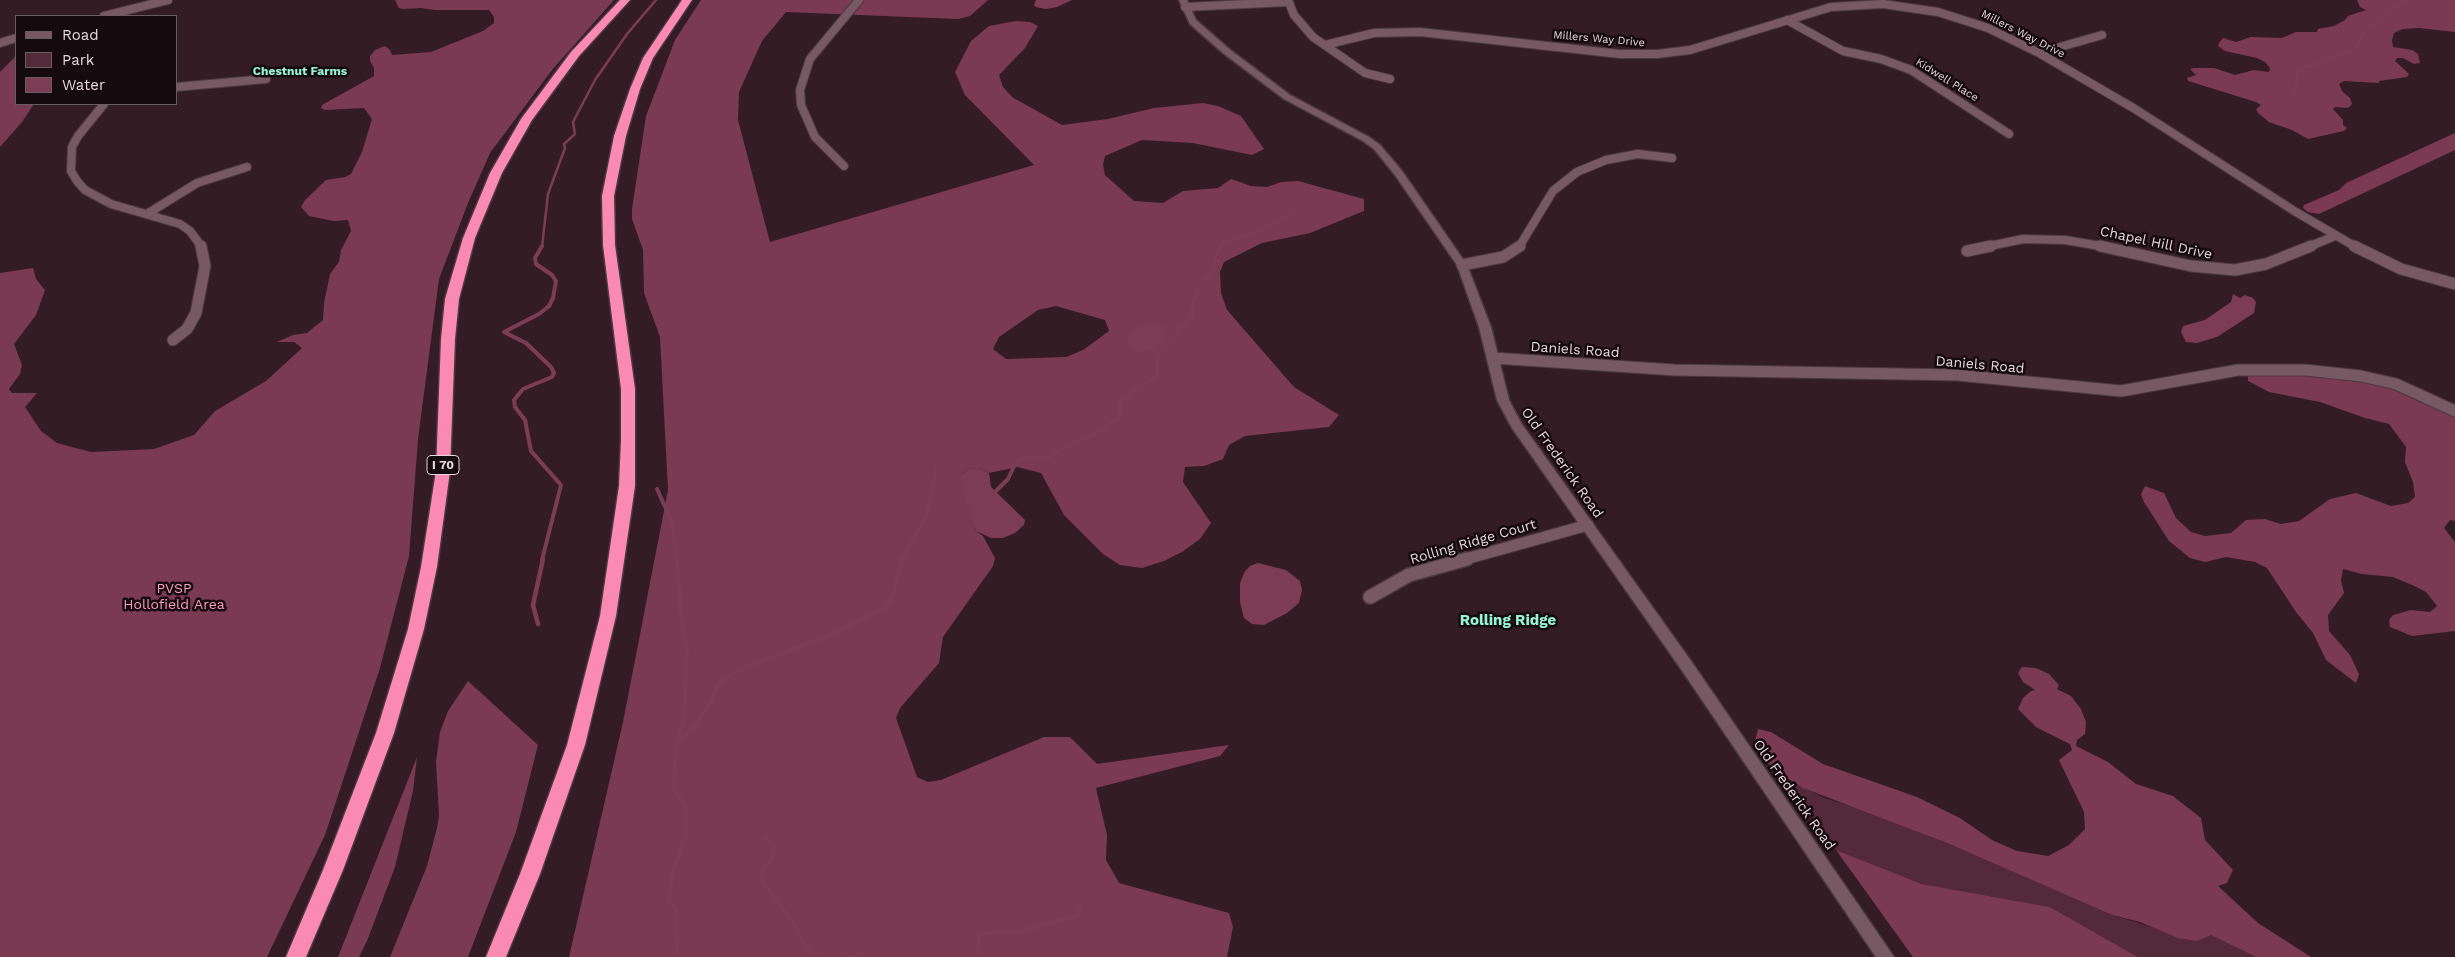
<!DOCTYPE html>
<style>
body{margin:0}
#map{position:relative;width:2455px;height:957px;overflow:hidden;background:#341c24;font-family:"Work Sans",sans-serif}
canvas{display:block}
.legend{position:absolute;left:15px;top:15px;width:162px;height:90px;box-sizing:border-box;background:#150a0e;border:1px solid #695c60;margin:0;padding:6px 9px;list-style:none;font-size:15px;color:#e7d6db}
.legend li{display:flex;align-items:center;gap:10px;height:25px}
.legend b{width:25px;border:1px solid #695c60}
</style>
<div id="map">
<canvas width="2455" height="957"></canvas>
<ul class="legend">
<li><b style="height:6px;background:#765962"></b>Road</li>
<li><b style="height:14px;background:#542a3a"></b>Park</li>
<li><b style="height:14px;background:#7c3d54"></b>Water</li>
</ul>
</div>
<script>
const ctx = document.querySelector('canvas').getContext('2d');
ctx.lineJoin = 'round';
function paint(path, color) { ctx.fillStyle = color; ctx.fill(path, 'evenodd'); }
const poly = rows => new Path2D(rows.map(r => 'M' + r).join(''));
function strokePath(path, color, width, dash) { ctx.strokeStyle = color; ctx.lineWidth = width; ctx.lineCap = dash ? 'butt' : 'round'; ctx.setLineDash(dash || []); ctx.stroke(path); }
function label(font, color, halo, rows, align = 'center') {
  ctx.font = font + ' "Work Sans",sans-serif'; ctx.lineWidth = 5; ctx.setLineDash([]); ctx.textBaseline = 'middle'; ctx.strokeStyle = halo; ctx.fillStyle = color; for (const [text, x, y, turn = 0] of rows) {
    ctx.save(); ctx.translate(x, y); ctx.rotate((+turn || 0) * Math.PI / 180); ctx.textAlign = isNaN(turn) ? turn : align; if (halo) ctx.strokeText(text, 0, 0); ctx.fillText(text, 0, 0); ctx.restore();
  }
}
paint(poly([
 [1783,777,1824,798,1860,809,1947,843,2112,915,2197,941,2211,934,2256,957,2138,957,2050,907,1922,884,1836,850]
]), '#542a3a');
paint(poly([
 [395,0,614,0,552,70,490,153,468,203,439,279,418,439,409,556,380,668,325,835,267,957,0,957,0,273,33,268,36,279,45,290,36,315,14,344,22,365,20,374,9,389,12,393,37,393,25,407,41,431,57,443,91,452,154,449,194,435,215,411,266,381,302,348,294,342,277,342,293,335,307,333,323,320,324,303,330,274,339,262,341,250,351,231,348,220,334,221,309,216,301,207,305,200,326,180,345,177,351,174,362,152,372,119,364,108,325,110,321,108,322,105,374,76,374,68,370,61,370,56,375,50,385,46,390,50,392,55,431,52,483,31,494,23,494,17,489,10,435,10,421,8,403,9,399,8],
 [701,0,988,0,970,16,958,19,786,12,762,41,739,92,738,120,770,242,1034,165,965,95,955,72,971,41,989,26,1016,21,1030,22,1038,26,1025,48,999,75,1003,87,1012,97,1062,125,1108,119,1154,108,1203,103,1218,106,1241,116,1264,149,1252,155,1193,143,1142,140,1105,156,1103,165,1105,175,1134,201,1163,203,1183,191,1218,188,1231,179,1251,186,1267,187,1281,182,1298,181,1364,199,1364,211,1310,233,1262,243,1224,262,1220,272,1221,293,1227,310,1294,387,1339,415,1329,427,1245,436,1229,445,1223,459,1204,466,1185,467,1183,482,1211,523,1200,539,1182,552,1164,561,1142,568,1120,565,1103,554,1064,515,1041,473,1017,467,989,473,978,468,970,469,961,475,976,531,983,536,995,558,993,566,943,637,939,663,900,708,896,718,917,777,928,782,941,780,1044,737,1070,737,1097,764,1229,745,1220,756,1096,788,1107,835,1106,860,1119,883,1229,913,1233,927,1227,957,569,957,623,722,668,490,660,337,644,293,643,250,632,219,632,209,646,116,675,40],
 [1056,306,1105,320,1109,331,1083,350,1066,357,1006,359,993,349,999,337,1038,310],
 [2357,0,2455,0,2455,32,2419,28,2403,29,2394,33,2392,40,2393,47,2412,50,2418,54,2420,63,2414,64,2403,58,2397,58,2395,61,2405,70,2409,74,2407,77,2379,81,2379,83,2344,81,2339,84,2342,91,2350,98,2352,104,2348,108,2335,107,2333,109,2343,120,2343,125,2347,128,2344,131,2308,139,2292,130,2269,122,2258,113,2256,109,2261,105,2256,102,2188,81,2187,78,2196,75,2190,69,2193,68,2214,68,2235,75,2254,70,2269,72,2270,68,2265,62,2257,58,2225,51,2218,46,2219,43,2223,38,2236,42,2251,37,2282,38,2296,32,2317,32,2318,29,2334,26,2345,20,2348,16,2366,10,2360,7],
 [16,56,16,104,34,104,22,122,0,147,0,72],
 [2455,133,2455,150,2319,214,2308,212,2303,208,2304,205,2339,190,2346,183],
 [2248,373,2299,373,2358,379,2405,391,2455,416,2455,521,2450,520,2444,528,2455,542,2455,631,2412,636,2390,627,2389,620,2393,615,2411,610,2430,612,2437,606,2426,592,2412,585,2393,577,2362,574,2343,569,2341,580,2344,593,2328,615,2329,631,2350,655,2359,674,2356,683,2326,660,2313,633,2296,612,2267,568,2255,562,2226,557,2205,562,2190,558,2169,541,2144,502,2141,494,2145,486,2164,493,2176,518,2191,532,2205,536,2231,533,2246,520,2265,519,2281,524,2299,521,2330,499,2356,493,2391,506,2408,503,2415,497,2413,482,2405,462,2406,447,2389,424,2365,418,2320,402,2269,392,2248,381],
 [2022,667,2036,668,2049,674,2059,685,2057,689,2071,696,2081,709,2086,722,2085,734,2077,740,2076,746,2108,762,2136,784,2173,796,2201,818,2205,840,2233,870,2227,883,2218,886,2258,923,2311,957,2256,957,2211,935,2197,941,2178,938,2140,922,2112,915,1947,843,1803,788,1774,770,1761,755,1755,741,1758,729,1771,732,1823,764,1917,797,1960,818,1992,840,2017,851,2048,856,2069,845,2085,829,2084,812,2059,760,2072,750,2070,744,2036,727,2018,709,2023,698,2031,691,2035,690,2023,682,2018,673],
 [468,681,538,745,516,832,468,957,390,957,427,866,437,828,439,816,436,762,440,732,448,711],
 [417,757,413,791,395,867,367,941,359,957,338,957],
 [1836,850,1922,884,2050,907,2138,957,1913,957]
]), '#793a52');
paint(poly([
 [1036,0,1072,0,1057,7,1046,9,1036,7,1034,5],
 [2233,294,2240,298,2245,295,2253,298,2256,302,2254,313,2217,337,2197,343,2186,342,2181,332,2183,326,2205,320,2231,302],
 [1152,321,1167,328,1167,335,1161,344,1153,350,1139,352,1130,349,1126,343,1130,335,1141,326],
 [978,468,989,473,991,487,1025,520,1024,525,1015,533,1003,538,991,538,976,531,961,484,961,475,970,469],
 [1258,563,1286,570,1300,581,1302,590,1299,603,1287,613,1264,625,1252,624,1244,618,1240,602,1240,583,1245,571,1250,566]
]), '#7c3d54');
strokePath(poly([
 [2285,103,2295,93,2297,75,2302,69,2355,50,2364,32,2405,0],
 [542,247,548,194,565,148,564,144,575,134,573,122,595,80,627,34,656,0],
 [1220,247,1222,243,1248,235,1279,221,1299,204]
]), '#7c3d54', 2.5);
strokePath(poly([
 [1205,280,1215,269,1216,255,1221,246],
 [657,489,672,522,677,560],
 [995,492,1008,479,1015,464,1025,457,1048,458,1073,443,1089,437,1120,417,1120,401,1157,375,1158,354,1179,334,1178,328,1192,317,1193,302,1198,292],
 [542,560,561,485,531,451,525,420,515,407,514,400,523,389,552,377,554,373,551,367,526,343,504,332,539,314,549,306,553,298,556,281,552,275,536,264,535,258,542,246],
 [902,560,927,514,936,469]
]), '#7c3d54', 4);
strokePath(poly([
 [677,559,681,616,687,650,684,721,676,742,674,789,686,808,686,837,672,874,669,900,676,909,677,957],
 [538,624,533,605,543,559],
 [678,740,693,729,712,700,717,686,724,679,743,668,823,638,885,607,893,595,902,559],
 [766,838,775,847,771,860,761,872,764,884,797,928,803,943,818,957],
 [847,957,862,954,864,957],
 [978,957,979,936,987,933,1017,932,1077,916,1080,904]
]), '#7c3d54', 4.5);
const minorFar2 = poly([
 [1288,0,1294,15,1313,37,1365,73,1390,79],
 [1185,7,1288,2],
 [104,16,168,0],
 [1787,20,1843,51,1881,59,1911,70,2009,134],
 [0,43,16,38],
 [1325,45,1374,33,1420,32,1620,54,1657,54,1690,50,1831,7,1883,4,1938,12,1988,28,2039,53,2135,109,2296,212,2356,247],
 [2039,53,2102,35],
 [176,87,266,79],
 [104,104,78,136,72,147,71,171,77,181,85,190,111,204,180,224,190,231,202,247],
 [844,166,815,137,801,105,800,90,810,59,859,0],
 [147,214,197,183,247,167],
 [1519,247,1553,191,1577,172,1606,160,1638,154,1672,158],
 [1985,247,2023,239,2065,240,2106,247],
 [2308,247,2335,236]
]);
const minorFar1 = poly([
 [2100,246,2191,266,2235,270,2266,264,2311,246],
 [2354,246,2401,269,2455,284],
 [1967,251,1991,246],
 [1462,265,1503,257,1520,246],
 [173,340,187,329,196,313,205,266,201,246],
 [1493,358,1675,370,1957,375,2121,391,2238,370,2305,370,2361,376,2396,384,2455,411],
 [1462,560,1588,525]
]);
const minor = poly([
 [1370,597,1409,575,1467,559]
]);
const tertiary = poly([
 [1179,0,1187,0,1196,20,1229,49,1290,95,1369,137,1380,145,1402,171,1467,265,1491,327,1509,400,1521,423,1691,661,1894,957,1876,957,1681,669,1512,428,1497,400,1479,327,1457,265,1395,175,1374,149,1363,141,1284,99,1223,53,1190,24,1179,0]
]);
const motorway = poly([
 [620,0,630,0,579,56,532,120,502,173,475,238,459,299,455,339,450,471,437,567,424,629,394,733,343,870,306,957,286,957,323,870,376,733,408,629,421,567,436,471,441,339,445,299,463,238,490,173,521,119,571,52,620,0],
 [682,0,692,0,653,58,640,89,626,136,614,196,615,245,635,389,635,486,616,616,585,745,540,874,506,957,486,957,520,874,567,745,600,616,619,486,621,440,621,389,603,245,602,196,614,136,630,89,643,58,682,0]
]);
strokePath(minorFar2, '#4c383f', 10);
strokePath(minorFar1, '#4c383f', 13);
strokePath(minor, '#4c383f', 16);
strokePath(tertiary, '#4c383f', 3);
strokePath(motorway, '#4c383f', 3);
strokePath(minorFar2, '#765962', 8);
strokePath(minorFar1, '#765962', 11);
strokePath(minor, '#765962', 13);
paint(tertiary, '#765962');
paint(motorway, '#fb8ab3');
label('11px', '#e7d6db', '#150a0e', [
 ["Millers Way Drive",2023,34,27],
 ["Millers Way Drive",1599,39,5],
 ["Kidwell Place",1947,80,32]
]);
label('bold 12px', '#96f4d5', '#150a0e', [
 ["Chestnut Farms",300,71]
]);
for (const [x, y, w] of [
 [443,465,32]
]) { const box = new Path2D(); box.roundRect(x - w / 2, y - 9.5, w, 19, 4); ctx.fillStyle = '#150a0e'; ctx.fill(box); strokePath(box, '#e7d6db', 1); }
label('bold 12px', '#e7d6db', null, [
 ["I 70",443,465]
]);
label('14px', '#e7d6db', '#150a0e', [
 ["Chapel Hill Drive",2156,243,12],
 ["Daniels Road",1575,350,4],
 ["Daniels Road",1980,365,5],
 ["Old Frederick Road",1562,463,55],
 ["Rolling Ridge Court",1473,542,-16],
 ["Old Frederick Road",1794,795,55]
]);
label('14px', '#fe9dbf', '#150a0e', [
 ["PVSP",174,589],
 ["Hollofield Area",174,605]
]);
label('bold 15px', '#96f4d5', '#150a0e', [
 ["Rolling Ridge",1508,621]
]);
</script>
